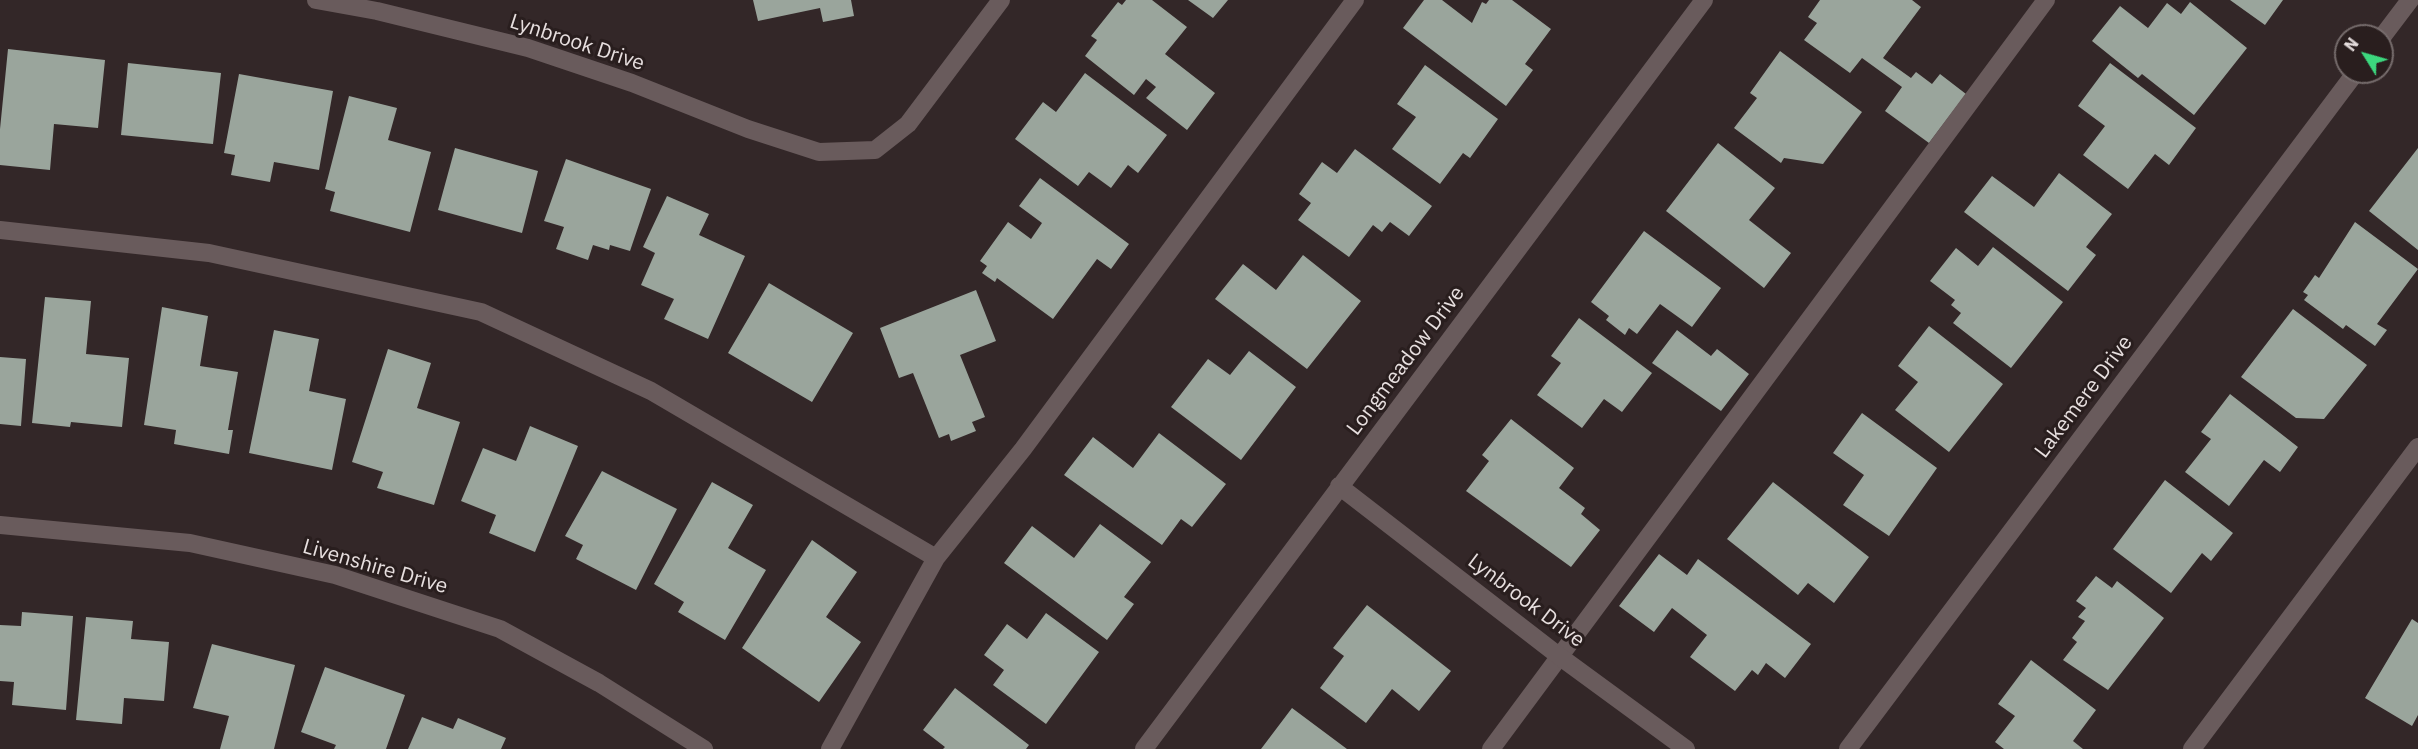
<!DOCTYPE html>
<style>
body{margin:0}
#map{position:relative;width:2418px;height:749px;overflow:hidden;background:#332728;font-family:"IBM Plex Sans",sans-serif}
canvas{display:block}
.north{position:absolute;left:2334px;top:24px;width:60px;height:60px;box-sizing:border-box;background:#291e1e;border:2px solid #756b6b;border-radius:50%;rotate:307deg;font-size:16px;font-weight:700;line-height:24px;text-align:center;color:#e7dfdf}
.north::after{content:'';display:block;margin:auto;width:21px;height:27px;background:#3cd77e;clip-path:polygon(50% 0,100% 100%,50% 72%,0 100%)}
</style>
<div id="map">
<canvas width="2418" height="749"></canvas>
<div class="north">N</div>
</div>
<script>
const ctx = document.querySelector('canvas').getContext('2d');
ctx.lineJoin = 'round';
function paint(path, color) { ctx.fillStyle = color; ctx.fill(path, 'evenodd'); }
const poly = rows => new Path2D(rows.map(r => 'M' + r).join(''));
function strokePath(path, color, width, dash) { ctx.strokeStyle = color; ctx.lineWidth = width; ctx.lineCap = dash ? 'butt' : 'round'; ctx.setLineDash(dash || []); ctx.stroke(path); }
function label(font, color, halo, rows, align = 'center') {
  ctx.font = font + ' "IBM Plex Sans",sans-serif'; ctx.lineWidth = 6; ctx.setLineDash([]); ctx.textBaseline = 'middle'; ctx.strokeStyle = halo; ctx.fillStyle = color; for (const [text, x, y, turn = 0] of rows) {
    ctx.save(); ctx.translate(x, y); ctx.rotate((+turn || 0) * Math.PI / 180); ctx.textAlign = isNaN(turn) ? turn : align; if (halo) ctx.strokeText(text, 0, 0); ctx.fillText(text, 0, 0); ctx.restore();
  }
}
paint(poly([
 [753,0,851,0,854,16,823,22,820,8,758,21],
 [1126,0,1152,0,1187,27,1165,54,1215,93,1187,130,1146,98,1156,87,1146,79,1134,95,1085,56,1097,40,1091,36,1118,2,1122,5],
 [1188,0,1228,0,1213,18],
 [1424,0,1442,0,1472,23,1482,2,1486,4,1489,0,1512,0,1551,29,1525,64,1533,70,1506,106,1403,28],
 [1820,0,1912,0,1921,7,1883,58,1911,78,1916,72,1932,84,1940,74,1966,94,1929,143,1885,111,1902,87,1862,58,1850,73,1804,40,1817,23,1808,17],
 [2230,0,2283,0,2265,25],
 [2190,2,2247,48,2194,115,2142,74,2138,78,2092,41,2120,6,2148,28,2167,3,2181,14],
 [8,49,105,60,98,128,54,124,50,170,0,165,0,129],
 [1780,51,1862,112,1823,164,1784,158,1781,163,1734,128,1757,98,1750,93],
 [128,63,221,73,213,144,121,135],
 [2110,63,2196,128,2169,165,2155,154,2128,189,2083,155,2105,126,2078,106],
 [1425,65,1498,119,1470,158,1463,153,1440,184,1392,149,1416,117,1397,104],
 [1085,73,1167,135,1138,173,1128,165,1111,188,1089,172,1078,186,1015,139,1043,102,1056,112],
 [239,74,333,91,319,170,274,162,270,182,231,175,235,155,224,153],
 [349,96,397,108,388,140,431,152,410,232,330,211,335,192,325,189],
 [1718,143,1775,188,1749,220,1791,253,1764,288,1666,211],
 [455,148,538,171,522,233,438,210],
 [2418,148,2418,250,2369,211],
 [1355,149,1432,206,1409,236,1390,222,1382,232,1373,225,1349,257,1298,220,1311,203,1299,194,1322,162,1337,173],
 [566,159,651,189,630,251,610,245,609,250,593,245,588,260,556,249,564,227,544,221],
 [2059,173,2112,214,2086,247,2096,255,2068,291,1964,212,1992,176,2034,207],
 [1040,178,1129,244,1111,269,1097,259,1053,319,997,278,995,282,982,273,987,266,980,261,1008,222,1031,239,1042,223,1019,206],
 [667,196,709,214,699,235,745,256,708,339,664,319,674,299,641,285,655,253,643,247],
 [2355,222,2418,269,2377,324,2387,330,2375,346,2346,325,2343,329,2304,300,2308,295,2303,292,2315,275,2319,278],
 [1644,231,1721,288,1692,327,1660,304,1637,334,1629,328,1625,335,1606,320,1609,316,1591,302],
 [1993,247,2063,302,2011,368,1953,323,1961,313,1951,305,1955,300,1930,281,1956,248,1978,266],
 [1303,255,1361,301,1307,369,1215,299,1243,264,1276,290],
 [769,283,853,333,812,402,728,353],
 [976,290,996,341,960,355,985,417,972,422,976,431,951,441,949,434,939,438,913,373,899,378,880,328],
 [45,297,91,301,86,354,129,358,122,427,71,422,70,427,32,423],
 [162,307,208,316,200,366,238,372,228,430,233,430,229,454,174,444,176,430,144,425],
 [2293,309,2367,365,2324,419,2296,418,2241,377],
 [1579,318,1652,373,1622,412,1604,399,1582,428,1537,395,1561,363,1551,356],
 [1929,326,2003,384,1949,452,1895,410,1918,382,1898,366],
 [274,330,319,339,309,391,346,399,332,470,249,453],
 [1677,330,1711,356,1717,349,1749,374,1721,411,1652,363],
 [388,349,431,363,417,408,460,422,434,505,377,488,383,472,352,462],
 [1249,351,1296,387,1241,460,1171,407,1208,359,1230,375],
 [0,357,26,359,21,426,0,424],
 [2230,394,2298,447,2280,472,2264,460,2229,506,2185,472,2211,439,2201,432],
 [1862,413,1937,468,1889,536,1843,505,1864,475,1833,453],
 [1511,419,1574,468,1559,488,1585,508,1581,514,1600,530,1571,567,1466,491,1489,461,1482,455],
 [530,426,578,446,535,552,489,533,496,515,461,501,483,448,516,461],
 [1159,433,1226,484,1192,527,1181,519,1162,545,1064,475,1093,437,1133,468],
 [602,471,677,509,636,590,576,559,583,545,565,536],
 [2165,480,2233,533,2211,561,2202,553,2171,593,2113,549],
 [712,482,753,505,728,548,766,570,725,640,678,612,684,602,654,584],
 [1773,482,1869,557,1834,603,1808,583,1798,595,1727,539],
 [1100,524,1151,562,1124,597,1134,604,1107,640,1004,563,1032,526,1074,558],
 [812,540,857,572,826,617,861,642,819,702,742,648],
 [1659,554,1687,575,1698,559,1811,644,1785,678,1766,663,1758,675,1752,670,1735,691,1690,657,1707,635,1672,608,1654,632,1619,606],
 [2096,576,2112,588,2117,581,2164,618,2108,690,2063,660,2077,642,2072,638,2085,621,2078,617,2086,608,2076,601],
 [1367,605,1451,671,1419,711,1392,689,1366,723,1320,688,1344,656,1333,648],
 [22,612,73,616,66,710,12,705,14,682,0,681,0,625,21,626],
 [1046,613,1099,652,1046,724,993,685,1004,670,984,655,1007,624,1027,639],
 [86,617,133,621,131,639,169,642,164,701,124,698,122,724,76,720],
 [2412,619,2418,623,2418,715,2412,726,2365,698],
 [212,644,295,665,274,749,220,749,229,716,193,708],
 [2031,660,2096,710,2073,741,2083,749,2004,749,1995,742,2015,716,1998,704],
 [325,667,405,695,386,749,334,749,336,745,301,732],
 [955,688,1029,745,1026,749,943,749,945,747,923,730],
 [1292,708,1347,749,1261,749],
 [422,717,453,729,458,718,506,738,501,749,408,749]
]), '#9aa59c');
strokePath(poly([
 [0,230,209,253,481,312,651,391,936,558,830,749],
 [936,558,1023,449,1355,0],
 [1491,749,2046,0],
 [2192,749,2418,447]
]), '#695b5c', 18);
strokePath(poly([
 [316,0,377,11,528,48,632,83,748,129,819,152,875,150,908,124,1001,0],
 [2382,37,2410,0],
 [1339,486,1559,656,1686,749],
 [0,525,190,543,335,575,500,629,599,683,704,749],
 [1144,749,1704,0],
 [1848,749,2356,72]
]), '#695b5c', 18);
label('21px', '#e7dfdf', '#291e1e', [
 ["Lynbrook Drive",577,43,18],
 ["Longmeadow Drive",1406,361,-53],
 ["Lakemere Drive",2084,397,-53],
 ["Livenshire Drive",375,567,16],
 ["Lynbrook Drive",1526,601,37]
]);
</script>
